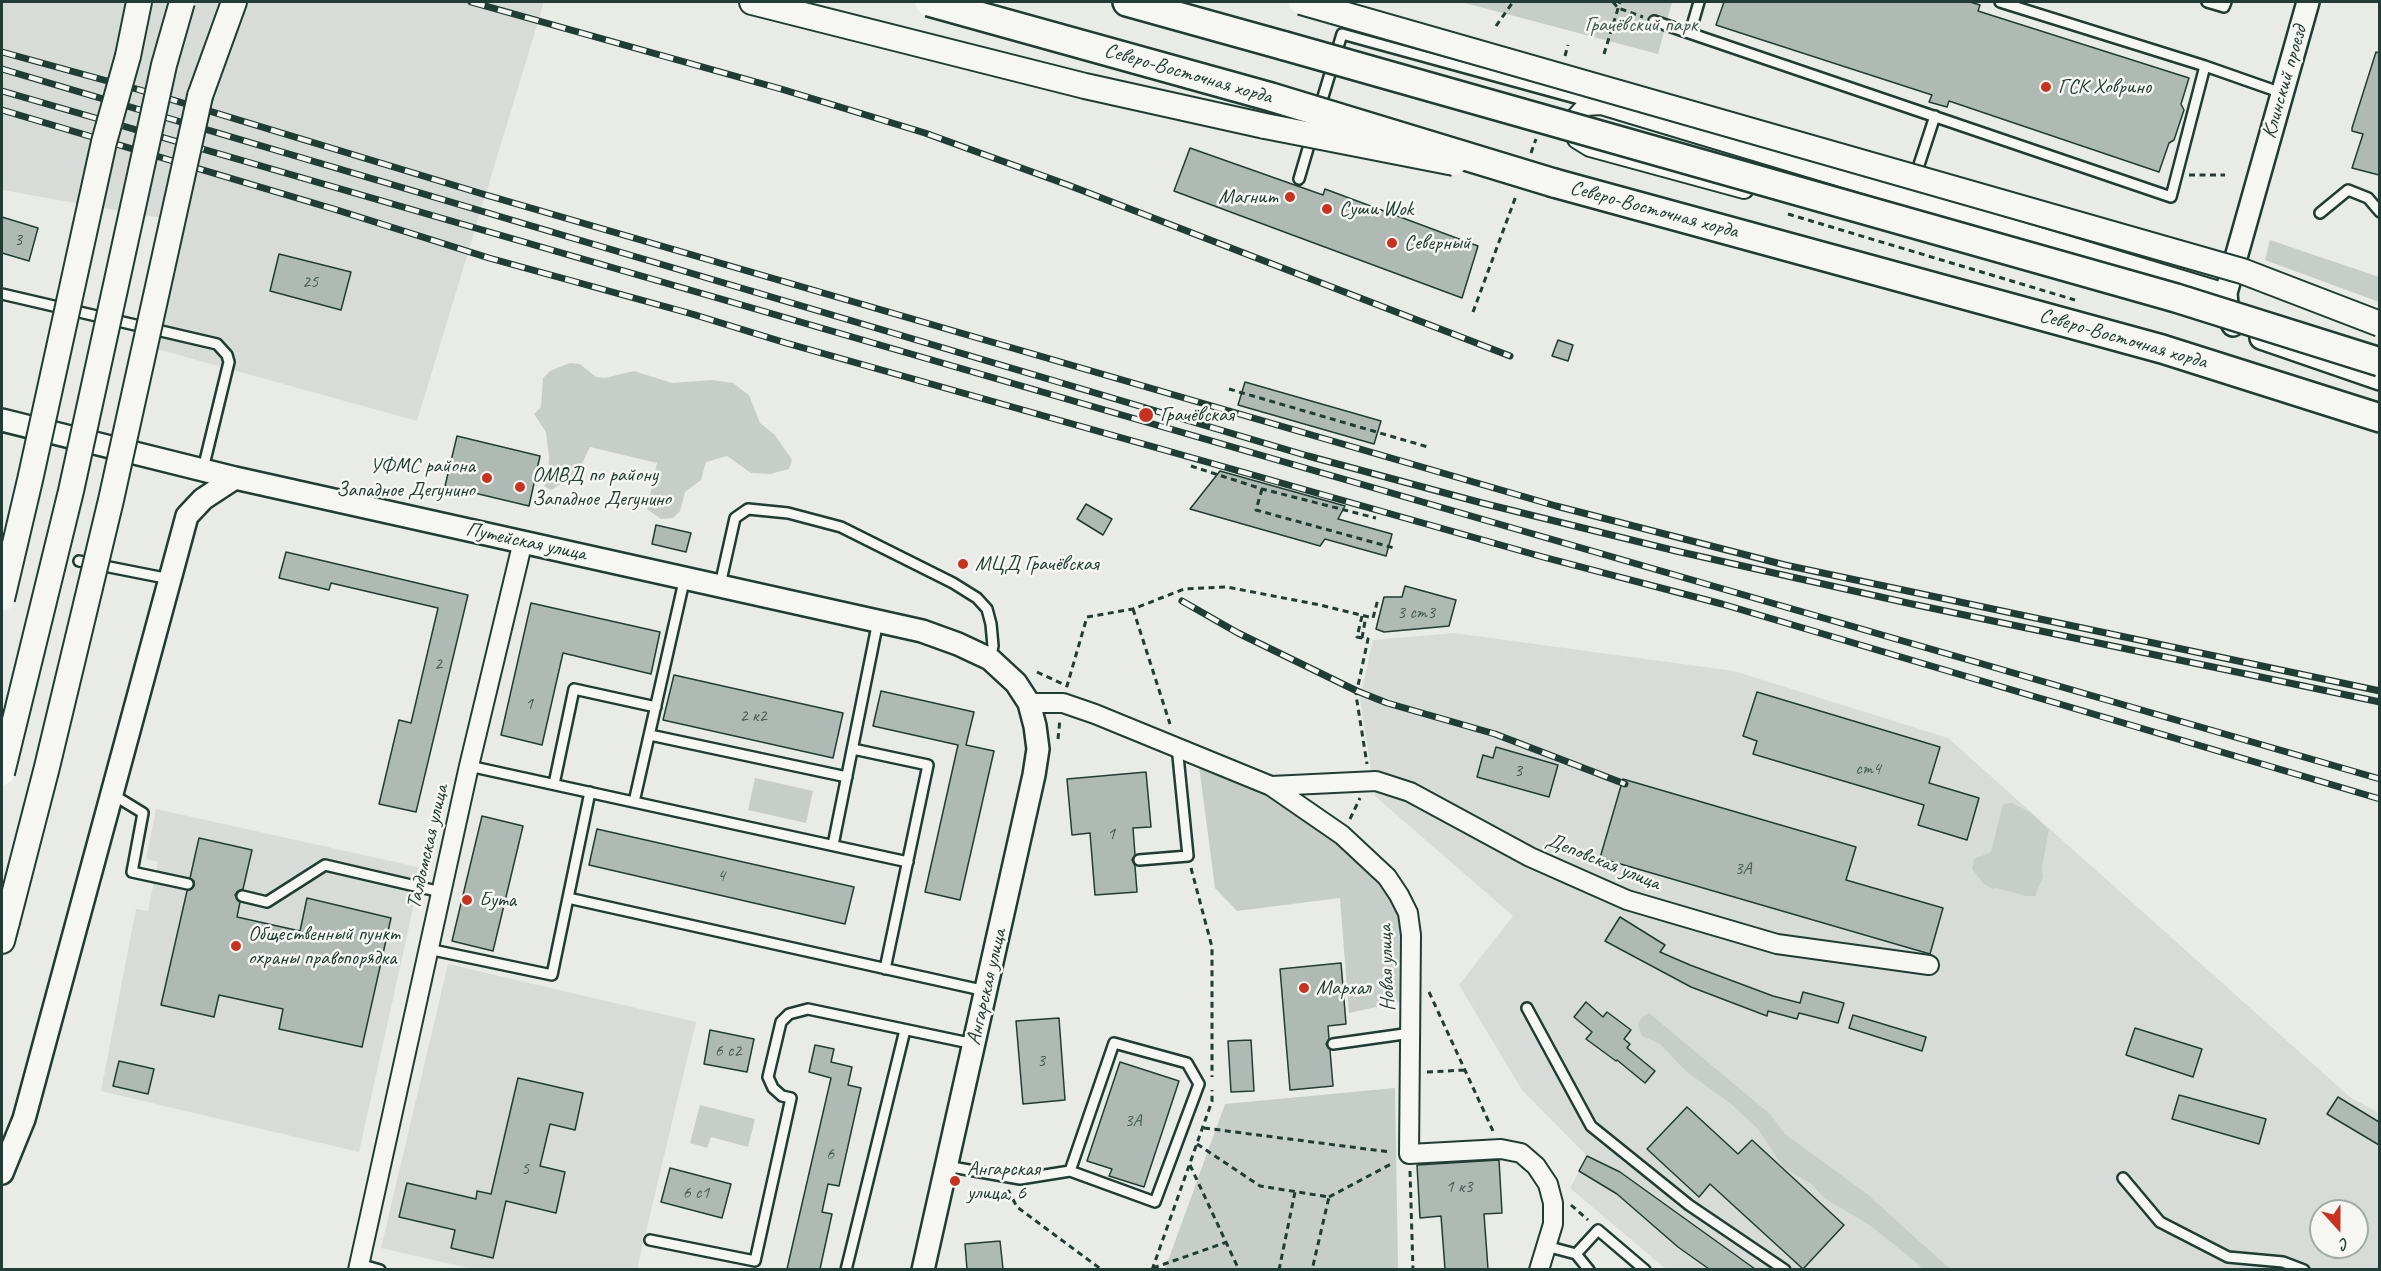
<!DOCTYPE html>
<meta charset="utf-8">
<style>
body{margin:0}
#map{position:relative;width:2381px;height:1271px;overflow:hidden;background:#e9ebe7;font-family:Caveat,sans-serif}
canvas{display:block}
.frame{position:absolute;inset:0;border:3px solid #1f3d34;pointer-events:none}
.north{position:absolute;left:2309px;top:1199px;width:60px;height:60px;box-sizing:border-box;background:#f6f6f2;border:2px solid #a0aca6;border-radius:50%;rotate:159deg;font-size:16px;font-weight:700;line-height:24px;text-align:center;color:#1f3d34}
.north::after{content:'';display:block;margin:auto;width:21px;height:27px;background:#c8321e;clip-path:polygon(50% 0,100% 100%,50% 72%,0 100%)}
</style>
<div id="map">
<canvas width="2381" height="1271"></canvas>
<div class="frame"></div>
<div class="north">С</div>
</div>
<script>
const ctx = document.querySelector('canvas').getContext('2d');
ctx.lineJoin = 'round';
function paint(path, color) { ctx.fillStyle = color; ctx.fill(path, 'evenodd'); }
const poly = rows => new Path2D(rows.map(r => 'M' + r).join(''));
function strokePath(path, color, width, dash) { ctx.strokeStyle = color; ctx.lineWidth = width; ctx.lineCap = dash ? 'butt' : 'round'; ctx.setLineDash(dash || []); ctx.stroke(path); }
function label(font, color, halo, rows, align = 'center') {
  ctx.font = font + ' Caveat,sans-serif'; ctx.lineWidth = 5; ctx.setLineDash([]); ctx.textBaseline = 'middle'; ctx.strokeStyle = halo; ctx.fillStyle = color; for (const [text, x, y, turn = 0] of rows) {
    ctx.save(); ctx.translate(x, y); ctx.rotate((+turn || 0) * Math.PI / 180); ctx.textAlign = isNaN(turn) ? turn : align; if (halo) ctx.strokeText(text, 0, 0); ctx.fillText(text, 0, 0); ctx.restore();
  }
}
paint(poly([
 [2,2,544,2,417,421,146,346,178,221,2,190],
 [1454,633,1734,671,1948,738,2350,1097,2379,1113,2379,1269,1666,1269,1570,1188,1587,1156,1522,1090,1459,985,1513,916,1375,796,1360,698,1373,640],
 [2321,1211,2357,1211,2357,1247,2321,1247],
 [156,809,422,868,359,1152,101,1091,136,909,148,911,158,862,146,859],
 [448,964,696,1022,637,1269,473,1269,381,1248]
]), '#d8dcd8');
paint(poly([
 [1461,2,1672,2,1658,54],
 [2270,240,2379,277,2379,302,2265,260],
 [570,363,580,364,596,377,605,378,634,371,672,383,712,380,733,383,749,395,760,423,775,435,792,460,789,469,770,474,751,473,727,456,706,462,701,480,685,492,680,511,673,518,661,519,647,509,657,463,590,447,577,474,551,490,544,486,548,476,549,457,546,432,534,414,541,407,543,378,550,371],
 [1199,766,1281,803,1348,846,1384,882,1403,915,1408,1000,1349,1013,1340,898,1237,911,1215,888],
 [755,778,813,791,806,823,748,810],
 [2012,803,2030,812,2049,830,2042,868,2043,877,2035,896,2026,896,1997,888,1993,889,1984,884,1972,869,1974,859,1991,852,2003,804],
 [1649,1013,1770,1114,1785,1134,1867,1194,1950,1269,1924,1269,1871,1226,1826,1199,1811,1184,1783,1167,1758,1129,1730,1103,1688,1073,1660,1044,1642,1036,1638,1025,1642,1017],
 [1395,1088,1398,1269,1165,1269,1225,1104],
 [700,1105,755,1119,748,1147,711,1137,707,1148,690,1143]
]), '#c7cec9');
const building = poly([
 [1724,2,1970,2,1980,5,1978,11,2189,78,2181,104,2184,110,2174,140,2169,143,2159,172,1949,101,1947,107,1929,102,1932,95,1716,25,1724,2],
 [2376,52,2379,53,2379,175,2352,168,2363,134,2352,131,2352,128,2376,52],
 [1190,148,1323,195,1325,189,1478,246,1462,298,1174,191,1190,148],
 [2,217,38,228,29,261,2,253,2,217],
 [279,254,351,272,341,310,270,291,279,254],
 [1558,340,1573,345,1568,361,1552,356,1558,340],
 [1245,382,1381,421,1374,444,1238,405,1245,382],
 [457,436,540,456,529,506,445,486,457,436],
 [1220,471,1345,506,1338,519,1392,534,1386,556,1325,539,1320,546,1190,509,1220,471],
 [1086,504,1112,519,1103,535,1077,519,1086,504],
 [656,525,691,533,686,552,652,544,656,525],
 [286,552,468,595,416,812,379,804,399,720,411,723,438,608,331,583,329,590,279,578,286,552],
 [1405,586,1456,600,1449,626,1384,632,1376,629,1384,597,1402,597,1405,586],
 [531,603,660,632,651,674,563,653,542,745,501,735,531,603],
 [674,675,843,713,833,758,663,720,674,675],
 [881,691,974,712,966,745,994,751,960,900,925,892,958,745,873,726,881,691],
 [1757,692,1940,747,1929,783,1979,798,1967,840,1918,825,1924,805,1753,754,1757,741,1743,736,1757,692],
 [1496,747,1558,765,1549,797,1477,777,1483,755,1493,758,1496,747],
 [1146,772,1151,827,1133,828,1135,855,1132,860,1135,866,1137,892,1095,895,1090,833,1072,835,1067,779,1146,772],
 [1623,779,1856,847,1846,880,1943,908,1930,954,1600,858,1623,779],
 [482,816,523,826,493,951,452,941,482,816],
 [597,829,854,887,845,924,589,865,597,829],
 [199,838,252,850,243,889,238,891,235,895,240,902,237,917,300,931,307,898,391,918,362,1047,279,1029,283,1009,219,995,214,1017,161,1005,187,891,194,886,194,881,190,878,199,838],
 [1620,917,1665,945,1660,952,1690,965,1773,996,1800,1003,1803,992,1844,1003,1838,1023,1799,1013,1797,1019,1768,1011,1767,1016,1691,987,1605,941,1620,917],
 [1341,963,1346,1024,1328,1026,1329,1039,1326,1044,1330,1050,1333,1086,1290,1090,1280,969,1341,963],
 [1586,1002,1603,1017,1607,1012,1631,1030,1624,1039,1630,1044,1627,1048,1655,1071,1645,1083,1617,1060,1616,1061,1586,1039,1592,1032,1574,1017,1586,1002],
 [1853,1015,1926,1037,1922,1051,1849,1028,1853,1015],
 [1059,1018,1065,1100,1023,1104,1016,1021,1059,1018],
 [2135,1028,2202,1049,2193,1077,2126,1055,2135,1028],
 [710,1030,754,1039,747,1072,704,1064,710,1030],
 [1251,1040,1254,1091,1231,1092,1228,1041,1251,1040],
 [815,1045,834,1049,831,1062,852,1067,848,1085,861,1088,839,1186,828,1184,822,1212,832,1214,820,1269,787,1269,831,1078,809,1072,815,1045],
 [119,1061,154,1069,148,1094,113,1086,119,1061],
 [1120,1062,1179,1081,1144,1187,1109,1176,1112,1169,1087,1161,1120,1062],
 [518,1078,583,1093,575,1130,550,1124,540,1166,565,1172,556,1213,506,1201,493,1258,451,1248,455,1230,399,1217,407,1183,476,1199,477,1191,491,1194,518,1078],
 [2179,1095,2266,1119,2259,1144,2172,1119,2179,1095],
 [2338,1097,2379,1122,2379,1145,2327,1114,2338,1097],
 [1687,1107,1738,1154,1752,1140,1844,1225,1803,1269,1710,1184,1699,1197,1647,1149,1687,1107],
 [1587,1156,1620,1172,1755,1269,1709,1269,1678,1247,1617,1194,1579,1171,1587,1156],
 [1499,1160,1502,1213,1484,1214,1488,1269,1445,1269,1441,1216,1420,1218,1417,1165,1499,1160],
 [670,1168,731,1184,722,1218,661,1202,670,1168],
 [1000,1241,1003,1269,967,1269,965,1244,1000,1241]
]);
paint(building, '#b0bab5');
strokePath(building, '#1f3d34', 1.5);
const service = poly([
 [2000,2,2205,66,2282,93],
 [2207,2,2224,7,2226,2],
 [1654,21,2171,197,2205,66],
 [1690,33,1699,2],
 [1319,110,1342,34,1590,102],
 [1915,177,1935,116],
 [1299,179,1312,135],
 [2320,213,2348,190,2368,198,2380,212],
 [2,294,217,344,227,355,229,362,203,469],
 [79,561,170,579],
 [720,585,735,518,748,509,788,513,841,527,953,583,977,598,987,609,991,624,993,646,990,659],
 [650,735,847,777],
 [853,749,928,765,885,969],
 [469,766,908,862],
 [554,784,574,689,656,707],
 [112,794,143,813,132,872,188,884],
 [634,802,685,577],
 [833,845,878,621],
 [1139,860,1188,856,1177,746],
 [242,896,267,902,325,865,441,892],
 [568,898,986,991],
 [428,949,552,975,590,792],
 [1527,1008,1591,1126,1689,1205,1785,1270],
 [1333,1044,1411,1033],
 [946,1166,1020,1179,1070,1171,1155,1202,1199,1084,1187,1063,1114,1043,1070,1171],
 [2123,1178,2160,1222,2228,1257,2283,1262,2304,1270],
 [650,1240,755,1261,791,1098,782,1096,773,1088,768,1077,781,1022,789,1014,808,1009,974,1044],
 [1546,1246,1576,1254,1589,1270],
 [1576,1254,1598,1230,1645,1270],
 [359,1264,380,1270],
 [846,1270,905,1030]
]);
const minor = poly([
 [1744,189,1590,147,1577,139,1574,132,1576,117,1586,106,1601,105,2226,293],
 [1029,703,1063,703,1095,714,1271,786,1342,835,1387,877,1399,895,1408,913,1411,935,1409,1154,1501,1149,1521,1153,1536,1166,1548,1184,1553,1203,1553,1224,1539,1270],
 [1271,786,1376,781,1410,792,1530,857,1627,900,1777,944,1929,965],
 [358,1270,469,766,523,541]
]);
const tertiary = poly([
 [2233,325,2228,316,2226,293,2308,2],
 [2261,338,2380,379],
 [2,420,235,478,922,631,958,644,990,659,1016,683,1029,703,1035,726,1038,749,1034,775,923,1270],
 [2,1173,24,1119,187,516,203,499,235,478]
]);
const secondary = poly([
 [752,2,1085,86,1265,126],
 [128,56,139,2],
 [200,96,234,2],
 [2,941,7,922]
]);
const primary = poly([
 [1127,2,1285,46],
 [1554,183,2162,349,2380,418]
]);
strokePath(service, '#1f3d34', 14);
strokePath(minor, '#1f3d34', 22);
strokePath(tertiary, '#1f3d34', 26);
strokePath(secondary, '#1f3d34', 28);
strokePath(primary, '#1f3d34', 32);
strokePath(poly([
 [1613,2,1618,8,1643,17],
 [1496,26,1513,2],
 [1604,54,1620,2],
 [1565,56,1568,45],
 [1531,153,1536,139],
 [2189,175,2225,175],
 [1788,214,2075,300],
 [1473,312,1516,196],
 [1229,389,1428,447],
 [1191,466,1262,489,1376,518],
 [1262,489,1256,510,1394,548],
 [1133,609,1170,724],
 [1362,616,1357,637,1368,639,1356,695,1367,764],
 [1362,638,1366,616],
 [1037,672,1067,686,1087,617,1133,609,1184,589,1227,587,1320,605,1373,618,1378,599],
 [1058,739,1060,719],
 [1350,819,1360,798],
 [1191,868,1212,947,1212,1077],
 [1429,992,1493,1131],
 [1427,1072,1465,1070],
 [1204,1128,1390,1152],
 [1197,1144,1260,1186,1329,1197,1312,1270],
 [1190,1165,1239,1270],
 [1410,1171,1413,1270],
 [1008,1190,1017,1207,1102,1270],
 [1329,1197,1393,1163],
 [1571,1205,1588,1220],
 [1153,1268,1227,1242],
 [1152,1270,1212,1101,1212,1090],
 [1279,1270,1295,1192]
]), '#1f3d34', 3, [6, 4.5]);
strokePath(service, '#f6f6f2', 9);
strokePath(minor, '#f6f6f2', 18);
strokePath(tertiary, '#f6f6f2', 21);
strokePath(secondary, '#f6f6f2', 24);
strokePath(primary, '#f6f6f2', 27);
const rail = poly([
 [471,2,781,89,925,133,1068,185,1510,356],
 [2,52,140,90,486,195,1556,506,1785,565,2380,691],
 [2,69,1308,456,1482,503,1676,551,1912,604,2380,702],
 [2,91,2380,779],
 [2,110,337,210,489,258,692,314,786,343,1543,557,1722,604,2380,799],
 [1182,601,1238,633,1357,691,1387,703,1495,734,1625,784]
]);
strokePath(rail, '#1f3d34', 7);
strokePath(rail, '#f6f6f2', 4.5, [14]);
const secondaryBridge = poly([
 [1301,2,2242,271,2380,324],
 [1265,126,1454,163],
 [2,599,30,480,104,142,128,56],
 [2,773,71,491,164,65,182,2],
 [7,922,47,767,111,500,200,96]
]);
const primaryBridge = poly([
 [929,2,1271,97,1554,183],
 [1285,46,2176,298,2380,362]
]);
strokePath(secondaryBridge, '#1f3d34', 28, []);
strokePath(primaryBridge, '#1f3d34', 32, []);
strokePath(secondaryBridge, '#f6f6f2', 24);
strokePath(primaryBridge, '#f6f6f2', 27);
for (const [x, y, r, color] of [
 [2046,87,6,"#c8321e"],
 [1290,197,6,"#c8321e"],
 [1327,209,6,"#c8321e"],
 [1392,243,6,"#c8321e"],
 [1146,415,8,"#c8321e"],
 [487,478,6,"#c8321e"],
 [520,487,6,"#c8321e"],
 [963,564,6,"#c8321e"],
 [467,900,6,"#c8321e"],
 [236,946,6,"#c8321e"],
 [1304,988,6,"#c8321e"],
 [955,1181,6,"#c8321e"]
]) { const dot = new Path2D(); dot.arc(x, y, r, 0, 2 * Math.PI); ctx.fillStyle = color; ctx.fill(dot); strokePath(dot, '#f6f6f2', 2); }
label('18px', '#435c54', null, [
 ["3",18,240],
 ["25",310,282],
 ["3 ст3",1416,613],
 ["2",438,664],
 ["1",529,704],
 ["2 к2",753,716],
 ["ст4",1868,769],
 ["3",1518,771],
 ["1",1111,834],
 ["3А",1743,869],
 ["4",721,876],
 ["6 с2",728,1051],
 ["3",1041,1061],
 ["3А",1133,1121],
 ["6",830,1154],
 ["5",525,1169],
 ["1 к3",1459,1187],
 ["6 с1",696,1193]
]);
label('21px', '#415a52', '#f6f6f2', [
 ["Грачёвский парк",1641,25]
]);
label('21px', '#1f3d34', '#f6f6f2', [
 ["Северо-Восточная хорда",1188,74,16],
 ["Клинский проезд",2285,82,-74],
 ["Северо-Восточная хорда",1654,210,15],
 ["Северо-Восточная хорда",2123,339,16],
 ["Путейская улица",526,542,12],
 ["Талдомская улица",428,847,-77],
 ["Деповская улица",1603,862,22],
 ["Новая улица",1387,968,-92],
 ["Ангарская улица",987,987,-77]
]);
label('21px', '#1f3d34', '#f6f6f2', [
 ["ГСК Ховрино",2058,87],
 ["Магнит",1278,197,"right"],
 ["Суши Wok",1339,209],
 ["Северный",1404,243],
 ["Грачёвская",1160,415],
 ["УФМС района",475,466,"right"],
 ["Западное Дегунино",475,490,"right"],
 ["ОМВД по району",532,475],
 ["Западное Дегунино",532,499],
 ["МЦД Грачёвская",975,564],
 ["Бута",479,900],
 ["Общественный пункт",248,934],
 ["охраны правопорядка",248,958],
 ["Мархал",1316,988],
 ["Ангарская",967,1169],
 ["улица, 6",967,1193]
], 'left');
</script>
